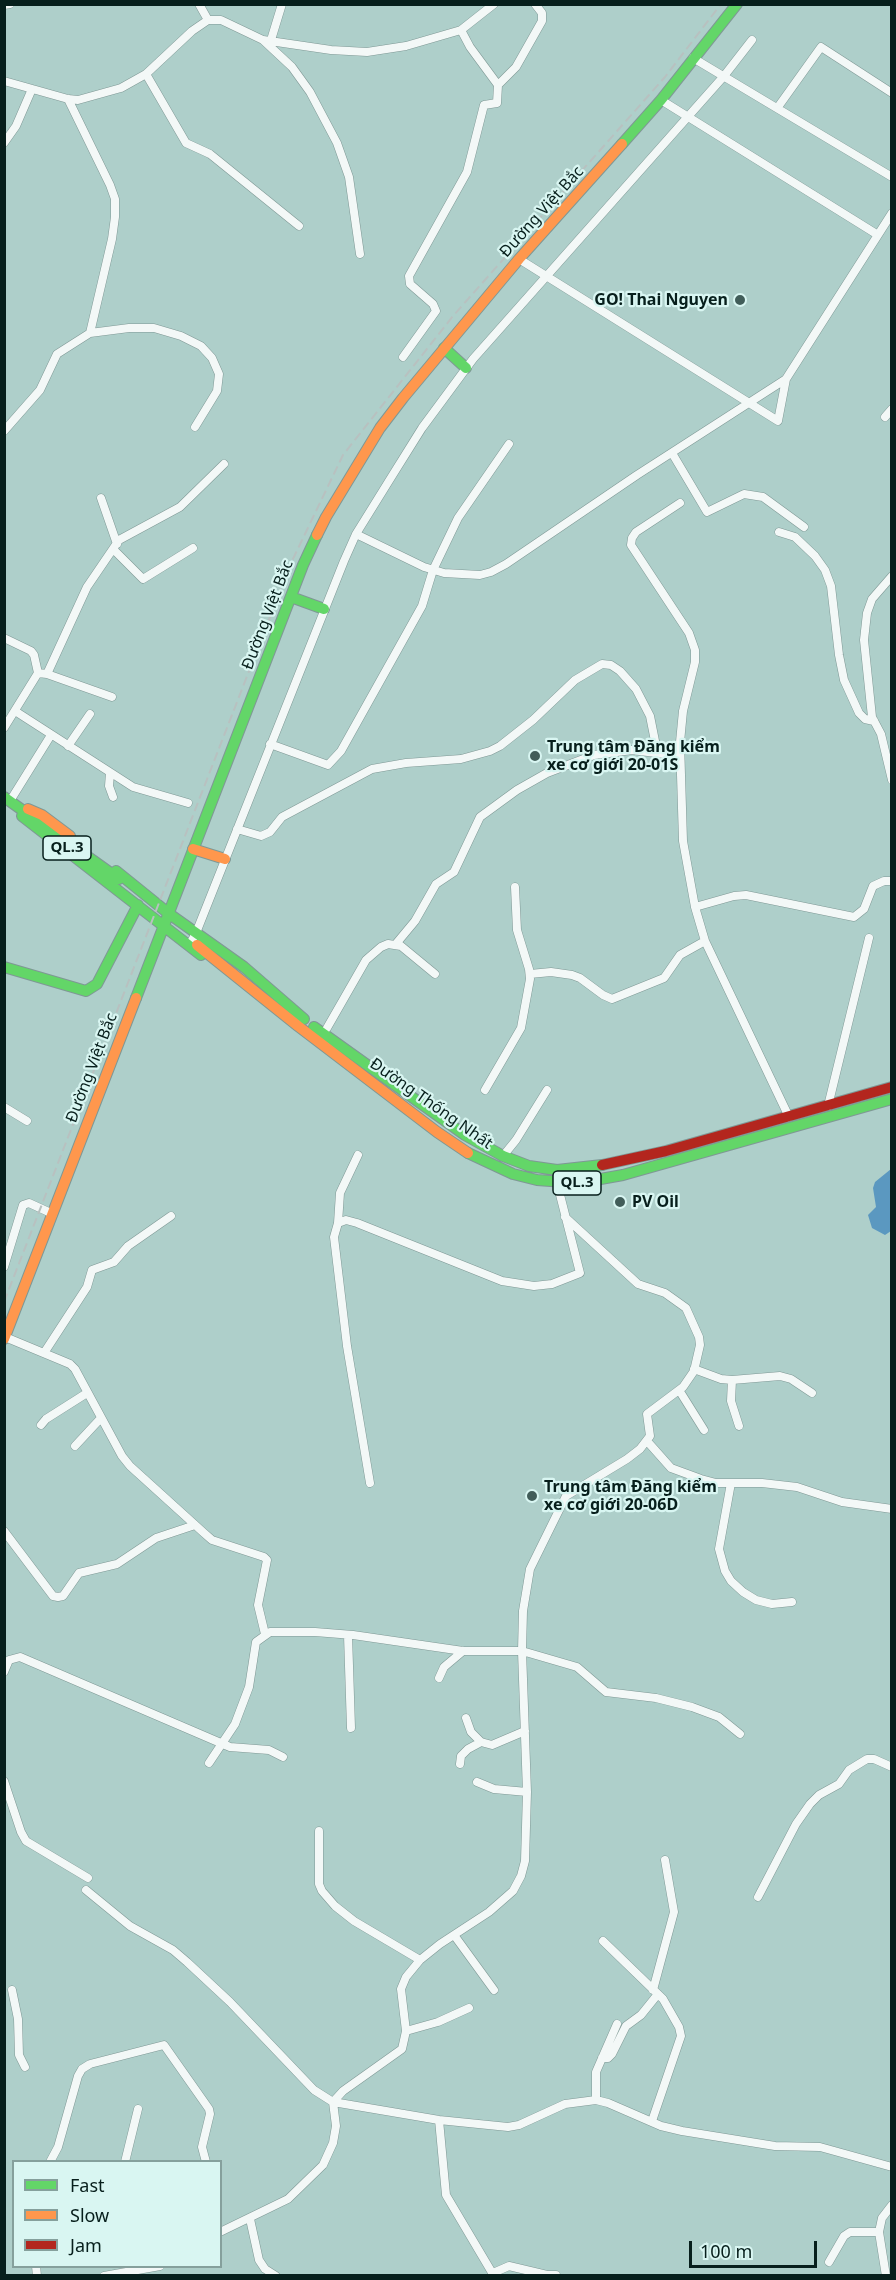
<!DOCTYPE html>
<meta charset="utf-8">
<style>
body{margin:0}
#map{position:relative;width:896px;height:2280px;overflow:hidden;background:#aecfca;font-family:"Noto Sans",sans-serif}
canvas{display:block}
.frame{position:absolute;inset:0;border:6px solid #071f1c;pointer-events:none}
.legend{position:absolute;left:12px;top:2160px;width:210px;height:108px;box-sizing:border-box;background:#d9f6f2;border:2px solid #85a09c;margin:0;padding:8px 10px;list-style:none;font-size:18px;color:#071f1c}
.legend li{display:flex;align-items:center;gap:12px;height:30px}
.legend b{width:30px;border:2px solid #85a09c}
.scale{position:absolute;left:689px;top:2241px;width:128px;height:27px;box-sizing:border-box;border:3px solid #071f1c;border-top:0;padding-left:8px;font-size:18px;line-height:21px;white-space:nowrap;color:#071f1c;-webkit-text-stroke:4px #d9f6f2;paint-order:stroke}
</style>
<div id="map">
<canvas width="896" height="2280"></canvas>
<div class="frame"></div>
<ul class="legend">
<li><b style="height:8px;background:#63d668"></b>Fast</li>
<li><b style="height:8px;background:#ff974d"></b>Slow</li>
<li><b style="height:8px;background:#b3261e"></b>Jam</li>
</ul>
<div class="scale">100 m</div>
</div>
<script>
const ctx = document.querySelector('canvas').getContext('2d');
ctx.lineJoin = 'round';
function paint(path, color) { ctx.fillStyle = color; ctx.fill(path, 'evenodd'); }
const poly = rows => new Path2D(rows.map(r => 'M' + r).join(''));
function strokePath(path, color, width, dash) { ctx.strokeStyle = color; ctx.lineWidth = width; ctx.lineCap = dash ? 'butt' : 'round'; ctx.setLineDash(dash || []); ctx.stroke(path); }
function label(font, color, halo, rows, align = 'center') {
  ctx.font = font + ' "Noto Sans",sans-serif'; ctx.lineWidth = 4.5; ctx.setLineDash([]); ctx.textBaseline = 'middle'; ctx.strokeStyle = halo; ctx.fillStyle = color; for (const [text, x, y, turn = 0] of rows) {
    ctx.save(); ctx.translate(x, y); ctx.rotate((+turn || 0) * Math.PI / 180); ctx.textAlign = isNaN(turn) ? turn : align; if (halo) ctx.strokeText(text, 0, 0); ctx.fillText(text, 0, 0); ctx.restore();
  }
}
paint(poly([
 [891,1169,891,1231,885,1235,872,1228,868,1215,876,1207,873,1188,875,1182]
]), '#5b98c0');
const street = poly([
 [199,4,208,20],
 [4,5,10,4],
 [461,30,470,47,498,85],
 [263,40,292,67,310,92,337,143,349,177,360,254],
 [271,40,282,4],
 [693,58,892,177],
 [146,74,186,143,210,154,299,226],
 [4,81,68,99,78,100,121,88,146,74,192,31,208,20,221,20,263,40,331,50,367,52,406,46,461,30,494,4],
 [68,99,110,185,115,199,115,217,112,239,90,333],
 [661,100,878,235],
 [778,107,821,47,892,93],
 [4,143,16,126,32,89],
 [519,259,778,421,786,379],
 [403,357,436,311,433,304,410,284,409,276,467,172,484,105,497,103,498,85,516,67,542,21,542,13,535,4],
 [885,417,892,409],
 [4,431,40,390,57,354,90,333,129,328,154,328,181,336,201,346,212,358,219,374,217,391,195,427],
 [672,453,707,512,744,494,763,497,804,527],
 [101,498,117,544],
 [680,503,636,532,632,538,631,545,689,633,695,650,695,662,683,711,680,742,683,841,695,907,705,941,789,1117],
 [779,532,795,537,815,556,825,570,831,586,839,655,844,680,859,713,865,719,874,721],
 [356,534,424,567,444,573,480,575,491,572,506,564,637,475,786,379,892,213],
 [113,549,143,579,193,548],
 [892,576,872,599,867,613,864,640,872,717,881,734,892,780],
 [4,638,31,651,34,655,38,673],
 [47,674,112,697],
 [15,711,133,787,188,803],
 [4,728,38,673,47,674,87,587,119,540,180,507,224,464],
 [270,744,328,765,341,751,422,606,433,570,458,518,509,444],
 [68,746,90,714],
 [110,773,109,786,113,797],
 [10,801,51,735],
 [237,829,261,836,270,832,282,817,372,769,406,763,461,759,490,751,500,746,533,720,575,680,602,664,611,665,620,671,636,689,650,716,657,751],
 [695,907,734,896,746,895,854,917,864,909,873,886,884,881,892,881],
 [395,945,415,921,436,884,454,872,480,817,517,790,547,773,594,755,632,750,680,756],
 [189,946,196,933,344,561,356,534,392,476,422,428,473,359,724,76,752,40],
 [530,974,551,972,572,975,580,978,603,995,612,999,664,978,680,955,705,941],
 [327,1028,366,960,381,947,388,944,401,946,435,974],
 [485,1090,521,1028,530,979,529,969,517,930,515,887],
 [828,1106,869,938],
 [4,1107,27,1121],
 [503,1156,516,1140,547,1090],
 [338,1223,340,1193,358,1155],
 [4,1267,23,1205,29,1203,53,1214],
 [5,1337,70,1364,75,1369,122,1456,130,1466,204,1533,212,1540,264,1557,267,1560,258,1605,265,1634],
 [44,1353,87,1287,92,1270,114,1262,128,1246,171,1216],
 [694,1369,721,1379,732,1380,780,1376,791,1379,812,1393],
 [732,1380,731,1401,739,1426],
 [679,1390,704,1430],
 [41,1425,46,1419,87,1393],
 [647,1441,671,1468,701,1479,716,1483,762,1483,797,1487,842,1502,892,1509],
 [75,1446,101,1418],
 [370,1483,347,1346,334,1237,338,1223,346,1220,357,1223,502,1281,534,1286,552,1284,580,1273,557,1183],
 [731,1483,719,1549,725,1571,731,1581,743,1592,756,1600,772,1604,792,1602],
 [4,1531,53,1596,58,1597,63,1596,79,1573,117,1564,156,1538,195,1525],
 [348,1635,351,1728],
 [4,1672,9,1660,20,1657,230,1747,269,1750,283,1757],
 [439,1678,444,1667,463,1651],
 [466,1718,471,1732,481,1742,492,1745,525,1731],
 [209,1763,235,1724,249,1687,256,1642,270,1632,315,1632,353,1635,463,1651,522,1651,577,1667,606,1692,656,1698,692,1707,719,1717,740,1734],
 [460,1764,461,1756,468,1749,481,1742],
 [4,1781,21,1832,26,1841,88,1878],
 [477,1782,494,1789,527,1792],
 [319,1831,319,1884,322,1891,335,1906,354,1921,420,1960],
 [86,1890,130,1926,173,1950,187,1962,230,2002,314,2090,333,2102,439,2120,508,2127,519,2125,565,2104,596,2100,608,2103,661,2126,682,2131,775,2146,820,2147,892,2167],
 [758,1897,796,1824,810,1804,819,1795,839,1784,849,1770,867,1759,874,1759,892,1767],
 [454,1935,494,1990],
 [603,1941,663,1999,679,2027,681,2036,652,2121],
 [12,1990,18,2019,19,2055,25,2067],
 [653,1990,674,1912,665,1860],
 [406,2031,438,2022,469,2008],
 [602,2058,608,2058,612,2054,626,2026,641,2015,658,1994],
 [596,2100,596,2072,617,2024],
 [439,2120,446,2195,494,2276],
 [50,2162,58,2147,78,2076,82,2069,90,2064,164,2045,209,2109,210,2114,202,2147,206,2162],
 [125,2162,138,2109],
 [250,2219,259,2260,265,2269,276,2276],
 [220,2232,288,2199,323,2165,333,2143,336,2126,333,2102,343,2091,402,2049,406,2031,401,1989,406,1977,420,1960,440,1944,489,1912,513,1891,521,1876,525,1861,527,1792,522,1651,523,1611,530,1569,566,1496,627,1459,640,1449,650,1436,647,1414,683,1387,694,1371,700,1345,699,1337,686,1308,665,1293,638,1284,565,1217],
 [829,2262,844,2236,850,2232,879,2232],
 [36,2266,37,2276],
 [493,2273,509,2266,547,2275,556,2275],
 [104,2276,160,2266],
 [886,2276,879,2232,882,2218,892,2205]
]);
const fast = poly([
 [622,144,661,100,737,4],
 [444,348,466,368],
 [291,597,324,609],
 [4,797,119,879],
 [22,816,201,955],
 [116,871,168,913,244,967,304,1019],
 [4,967,86,991,97,984,138,905],
 [136,998,303,565,317,535],
 [314,1027,465,1135,503,1156,529,1166,557,1170,602,1165],
 [468,1153,513,1174,537,1180,578,1183,623,1175,892,1099]
]);
const slow = poly([
 [317,535,326,517,380,428,403,398,519,259,622,144],
 [28,809,42,815,70,836],
 [193,849,225,859],
 [197,945,298,1026,437,1132,468,1153],
 [4,1339,136,998]
]);
const jam = poly([
 [602,1165,666,1151,892,1087]
]);
strokePath(street, '#7f9895', 9);
strokePath(fast, '#7f9895', 12);
strokePath(slow, '#7f9895', 12);
strokePath(jam, '#7f9895', 12);
strokePath(street, '#f3f8f7', 8);
strokePath(fast, '#63d668', 10);
strokePath(slow, '#ff974d', 10);
strokePath(jam, '#b3261e', 10);
strokePath(poly([
 [4,1302,291,563,343,455,453,316,665,77,721,4]
]), '#b8c1c0', 2, [9, 4.5]);
for (const [x, y, r, color] of [
 [740,300,6,"#415d59"],
 [535,756,6,"#415d59"],
 [620,1202,6,"#415d59"],
 [532,1496,6,"#415d59"]
]) { const dot = new Path2D(); dot.arc(x, y, r, 0, 2 * Math.PI); ctx.fillStyle = color; ctx.fill(dot); strokePath(dot, '#d9f6f2', 2); }
for (const [x, y, w] of [
 [67,848,48],
 [577,1183,48]
]) { const box = new Path2D(); box.roundRect(x - w / 2, y - 12, w, 24, 4.5); ctx.fillStyle = '#d9f6f2'; ctx.fill(box); strokePath(box, '#071f1c', 1.5); }
label('bold 15px', '#071f1c', null, [
 ["QL.3",67,848],
 ["QL.3",577,1183]
]);
label('16px', '#071f1c', '#d9f6f2', [
 ["Đường Việt Bắc",542,212,-48],
 ["Đường Việt Bắc",268,615,-69],
 ["Đường Việt Bắc",92,1068,-69],
 ["Đường Thống Nhất",431,1104,35]
]);
label('bold 16px', '#071f1c', '#d9f6f2', [
 ["GO! Thai Nguyen",728,300,"right"],
 ["Trung tâm Đăng kiểm",547,747],
 ["xe cơ giới 20-01S",547,765],
 ["PV Oil",632,1202],
 ["Trung tâm Đăng kiểm",544,1487],
 ["xe cơ giới 20-06D",544,1505]
], 'left');
</script>
